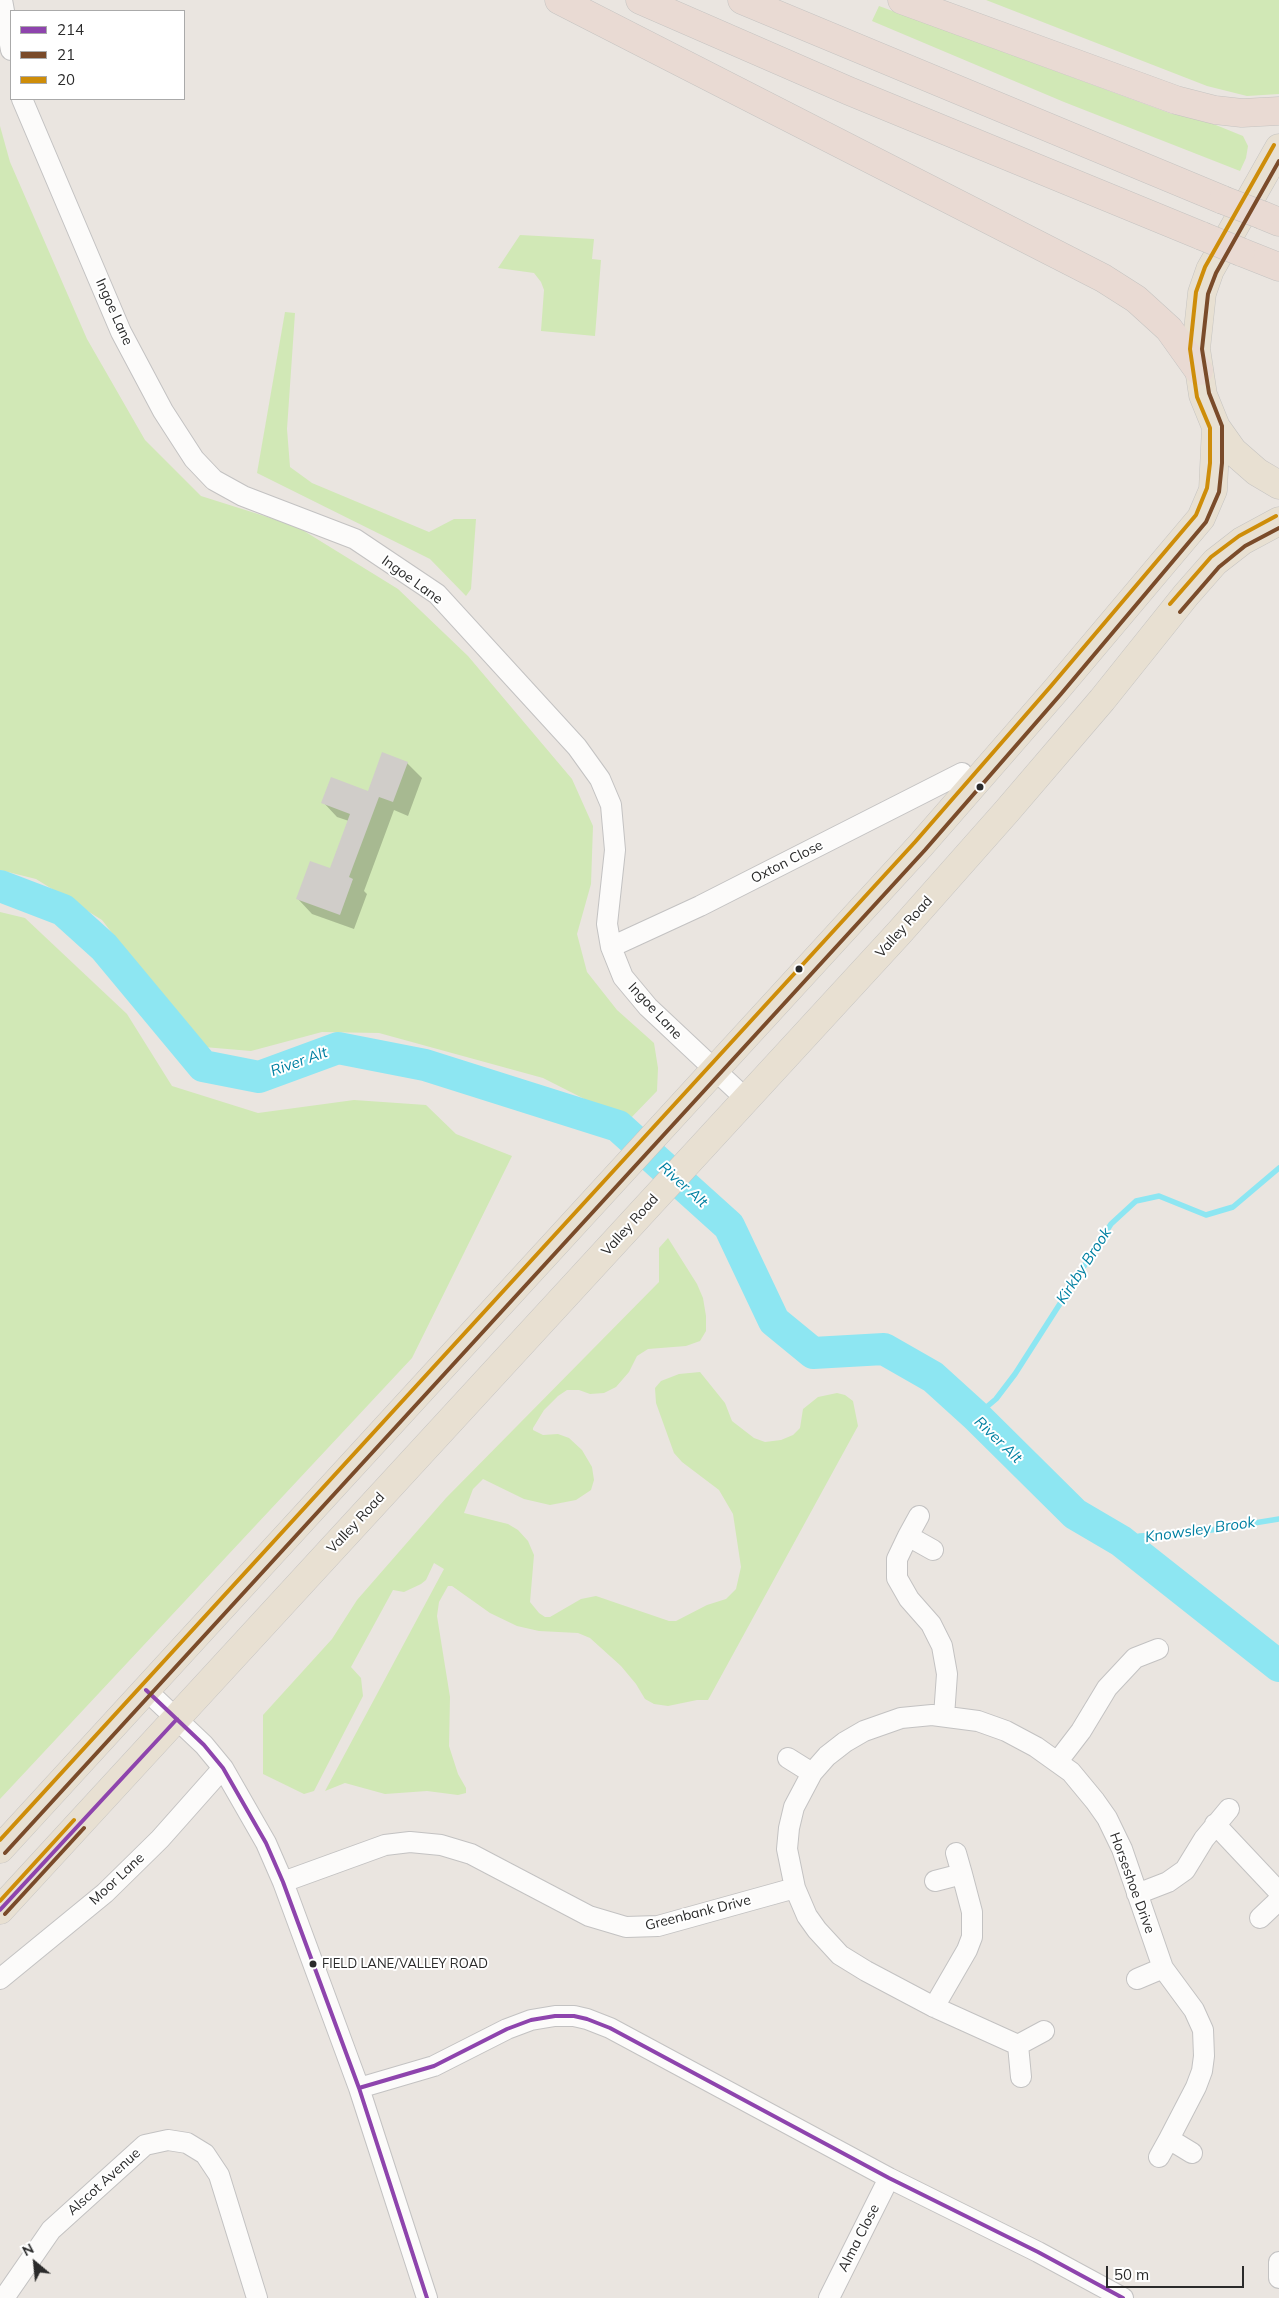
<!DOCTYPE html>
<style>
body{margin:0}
#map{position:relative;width:1279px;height:2298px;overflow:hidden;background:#eae5e0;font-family:Mulish,sans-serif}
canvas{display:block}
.legend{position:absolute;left:10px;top:10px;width:175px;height:90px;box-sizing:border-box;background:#fff;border:1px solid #aaa;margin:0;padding:6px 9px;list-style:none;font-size:15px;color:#2b2b2b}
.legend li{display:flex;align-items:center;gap:10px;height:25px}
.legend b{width:25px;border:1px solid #aaa}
.north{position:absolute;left:10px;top:2238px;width:50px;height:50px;-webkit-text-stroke:4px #fff;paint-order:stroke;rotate:332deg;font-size:14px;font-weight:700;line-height:20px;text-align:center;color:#2b2b2b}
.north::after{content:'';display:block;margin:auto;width:18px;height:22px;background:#2b2b2b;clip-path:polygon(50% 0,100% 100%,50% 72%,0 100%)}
.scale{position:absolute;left:1106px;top:2266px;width:138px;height:22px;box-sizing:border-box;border:2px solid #2b2b2b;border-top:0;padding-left:6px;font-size:15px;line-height:18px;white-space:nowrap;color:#2b2b2b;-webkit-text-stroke:4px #fff;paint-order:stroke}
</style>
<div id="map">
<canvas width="1279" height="2298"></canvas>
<ul class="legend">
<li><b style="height:6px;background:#8e44ad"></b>214</li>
<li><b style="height:6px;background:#7a4b2a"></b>21</li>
<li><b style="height:6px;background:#ce8d09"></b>20</li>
</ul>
<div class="north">N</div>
<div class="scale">50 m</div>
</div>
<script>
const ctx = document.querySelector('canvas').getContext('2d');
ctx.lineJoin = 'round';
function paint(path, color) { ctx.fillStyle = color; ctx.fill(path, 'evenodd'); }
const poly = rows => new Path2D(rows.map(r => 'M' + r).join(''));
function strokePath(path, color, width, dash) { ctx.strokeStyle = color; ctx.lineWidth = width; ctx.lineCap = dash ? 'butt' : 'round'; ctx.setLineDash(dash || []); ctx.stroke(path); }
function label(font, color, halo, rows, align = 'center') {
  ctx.font = font + ' Mulish,sans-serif'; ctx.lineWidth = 4; ctx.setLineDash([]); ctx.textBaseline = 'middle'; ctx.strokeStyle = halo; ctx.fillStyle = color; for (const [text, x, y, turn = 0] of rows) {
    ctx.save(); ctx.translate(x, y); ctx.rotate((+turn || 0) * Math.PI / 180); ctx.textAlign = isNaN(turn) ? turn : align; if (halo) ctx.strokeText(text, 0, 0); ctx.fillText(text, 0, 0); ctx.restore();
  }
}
paint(poly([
 [986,0,1279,0,1279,94,1247,96,1207,86],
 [879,6,1172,114,1207,117,1206,121,1243,136,1248,146,1246,158,1240,171,1064,102,872,21],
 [0,126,10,162,87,339,145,440,201,496,296,526,398,589,468,656,572,779,593,826,591,884,577,934,587,972,617,1010,654,1043,658,1068,657,1091,628,1121,543,1078,379,1033,322,1032,251,1051,204,1047,163,999,102,920,36,879,0,870],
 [520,235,594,239,592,259,601,260,595,336,541,331,544,290,541,282,534,273,498,268],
 [285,312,295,313,287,429,290,467,312,483,429,532,454,519,476,519,471,589,466,596,430,559,257,473],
 [0,912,25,918,127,1014,172,1086,258,1113,354,1100,426,1105,456,1134,512,1156,412,1358,0,1799],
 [668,1238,697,1284,703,1298,706,1316,706,1331,700,1341,686,1346,648,1349,637,1356,629,1372,616,1387,604,1393,590,1394,579,1390,567,1390,558,1396,544,1410,533,1428,533,1430,543,1435,558,1434,569,1438,582,1450,592,1467,594,1480,591,1490,576,1500,550,1505,524,1499,483,1479,473,1489,464,1513,508,1524,518,1530,528,1541,534,1555,530,1602,539,1613,545,1617,550,1617,581,1599,596,1596,669,1621,676,1621,707,1605,726,1599,736,1589,741,1567,733,1514,719,1490,682,1462,674,1453,656,1403,655,1388,661,1381,679,1374,700,1372,725,1403,732,1421,754,1438,765,1442,781,1440,793,1435,800,1428,803,1409,818,1397,837,1393,845,1395,853,1401,858,1426,708,1700,697,1700,668,1706,654,1704,645,1699,636,1684,621,1666,590,1638,578,1633,539,1631,517,1626,490,1613,452,1586,448,1586,439,1602,437,1616,450,1697,449,1746,458,1774,466,1788,466,1793,458,1795,427,1791,385,1794,345,1783,325,1791,444,1569,434,1563,426,1580,421,1584,404,1592,393,1590,351,1667,361,1678,363,1696,314,1791,304,1794,263,1774,263,1715,332,1639,357,1600,446,1498,659,1282,659,1248]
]), '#d1e8b6');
paint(poly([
 [407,763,422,778,408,816,394,810,364,891,367,894,354,929,312,914,298,899,331,869,349,821,337,817,323,802,368,793]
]), '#0003');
strokePath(poly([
 [976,1416,996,1399,1015,1374,1111,1224,1136,1201,1159,1196,1206,1215,1233,1207,1279,1168],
 [1121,1541,1140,1536,1199,1532,1279,1519]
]), '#8de6f2', 5.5);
strokePath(poly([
 [0,886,63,910,104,947,203,1066,259,1077,338,1048,425,1065,618,1126,729,1226,774,1321,813,1353,884,1349,933,1377,976,1416,1075,1514,1121,1541,1279,1666]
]), '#8de6f2', 32);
paint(poly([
 [382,752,408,762,393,802,379,797,349,877,353,879,340,915,296,899,310,861,330,868,350,814,321,803,331,777,368,791]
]), '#d0cdc9');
const minor = poly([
 [2,0,11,50],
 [22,99,121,332,163,411,194,459,214,480,243,496,355,539,437,594,577,747,600,779,611,805,615,850,607,924,611,947,623,977,648,1007,746,1099],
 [611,947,700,906,962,773],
 [919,1516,908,1536,933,1550],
 [908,1536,897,1559,897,1578,909,1599,931,1624,942,1646,947,1674,944,1716],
 [146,1690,204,1745,223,1768,266,1843,283,1882,359,2088,427,2298],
 [788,1758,812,1773],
 [1058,1761,1081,1731,1107,1688,1135,1658,1158,1649],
 [1215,1824,1279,1892],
 [935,1881,962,1874,956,1853],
 [283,1882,385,1845,410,1842,441,1845,471,1854,589,1916,626,1927,658,1926,795,1888,807,1916,817,1930,840,1955,866,1971,934,2007,1018,2045],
 [795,1888,787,1849,789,1828,794,1807,812,1773,827,1756,845,1742,864,1731,901,1718,932,1715,978,1721,1006,1731,1036,1747,1071,1772,1095,1801,1107,1818,1122,1849,1163,1968],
 [1137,1894,1168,1882,1185,1870,1204,1839,1229,1809],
 [1260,1918,1279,1900],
 [0,1979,105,1893,160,1839,223,1768],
 [1137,1979,1163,1968,1194,2010,1203,2030,1204,2056,1202,2071,1196,2087,1169,2139],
 [934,2007,967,1950,972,1937,972,1912,962,1874],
 [1021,2077,1018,2045,1044,2031],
 [359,2088,434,2066,507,2029,531,2020,555,2016,574,2016,587,2019,610,2028,889,2178,1038,2252,1123,2298],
 [1159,2157,1169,2139,1192,2153],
 [1279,2262,1279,2278],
 [4,2298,51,2230,145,2145,168,2140,187,2143,205,2154,219,2175,257,2298],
 [829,2298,889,2178]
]);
const primary = poly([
 [1279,148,1210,270,1202,293,1196,349,1203,395,1216,427,1233,451,1257,472,1279,485],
 [0,1849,920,846,1056,690,1201,518,1213,490,1216,427],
 [0,1910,899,933,1007,811,1102,700,1186,595,1215,562,1242,541,1279,521]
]);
const motorway = poly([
 [559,0,1103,278,1136,299,1169,329,1199,371],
 [640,0,849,91,1202,236],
 [742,0,1223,200],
 [902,0,1176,100,1215,110,1242,113,1279,111],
 [1262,215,1279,222],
 [1241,252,1279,267]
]);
strokePath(minor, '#c3c2c2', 22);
strokePath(primary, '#c5c3c1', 29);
strokePath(motorway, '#c5c3c1', 29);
strokePath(minor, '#fcfbfa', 20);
strokePath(primary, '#e8e0d2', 28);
strokePath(motorway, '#e9dad3', 28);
const motorwayBridge = poly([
 [1223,200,1262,215],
 [1202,236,1241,252]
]);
strokePath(motorwayBridge, '#c5c3c1', 29, []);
strokePath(motorwayBridge, '#e9dad3', 28);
strokePath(poly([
 [146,1690,204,1745,223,1768,266,1843,283,1882,359,2088,427,2298],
 [0,1910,177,1719],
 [359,2088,434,2066,507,2029,531,2020,555,2016,574,2016,587,2019,610,2028,889,2178,1038,2252,1123,2298]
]), '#8e44ad', 4);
strokePath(poly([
 [1180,612,1219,567,1245,546,1279,528],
 [5,1853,925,850,1061,694,1206,522,1219,492,1222,463,1222,426,1209,393,1202,349,1208,294,1216,273,1279,161],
 [5,1914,84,1828]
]), '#7a4b2a', 4);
strokePath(poly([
 [1170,604,1211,557,1239,536,1276,516],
 [0,1840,915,842,1051,686,1196,515,1207,488,1210,463,1210,428,1197,397,1190,349,1196,292,1205,267,1274,145],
 [0,1901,74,1820]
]), '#ce8d09', 4);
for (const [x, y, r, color] of [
 [980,787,4.5,"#2b2b2b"],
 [799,969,4.5,"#2b2b2b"],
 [313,1964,4.5,"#2b2b2b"]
]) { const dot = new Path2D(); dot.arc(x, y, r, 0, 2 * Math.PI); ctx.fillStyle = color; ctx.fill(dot); strokePath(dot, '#fff', 2); }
label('13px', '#2b2b2b', '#fff', [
 ["FIELD LANE/VALLEY ROAD",322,1964]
], 'left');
label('14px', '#2b2b2b', '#fff', [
 ["Ingoe Lane",114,312,66],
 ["Ingoe Lane",412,580,36],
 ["Oxton Close",787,862,-27],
 ["Valley Road",904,927,-48],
 ["Ingoe Lane",655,1011,47],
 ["Valley Road",630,1225,-48],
 ["Valley Road",356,1523,-47],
 ["Moor Lane",117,1879,-43],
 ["Horseshoe Drive",1132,1883,70],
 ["Greenbank Drive",698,1913,-14],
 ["Alscot Avenue",104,2182,-42],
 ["Alma Close",859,2238,-63]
]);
label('italic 15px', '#0180a2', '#fff', [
 ["River Alt",299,1062,-20],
 ["River Alt",683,1185,42],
 ["Kirkby Brook",1084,1266,-57],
 ["River Alt",998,1440,44],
 ["Knowsley Brook",1200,1530,-8]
]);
</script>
